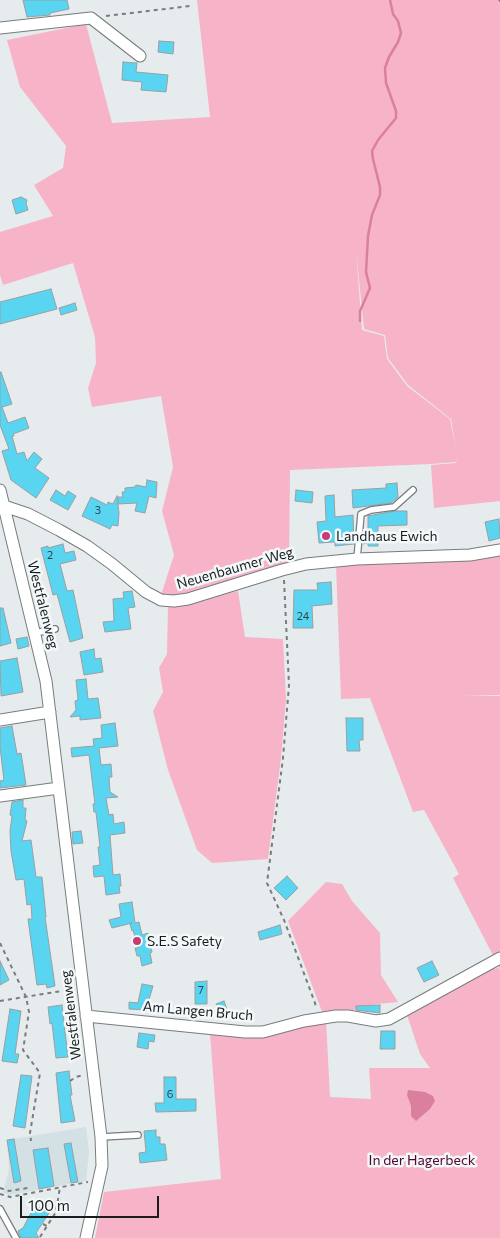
<!DOCTYPE html>
<style>
body{margin:0}
#map{position:relative;width:500px;height:1238px;overflow:hidden;background:#e6ebed;font-family:Commissioner,sans-serif}
canvas{display:block}
.scale{position:absolute;left:20px;top:1196px;width:139px;height:22px;box-sizing:border-box;border:2px solid #1b1c1d;border-top:0;padding-left:6px;font-size:15px;line-height:18px;white-space:nowrap;color:#1b1c1d;-webkit-text-stroke:4px #f3f9fa;paint-order:stroke}
</style>
<div id="map">
<canvas width="500" height="1238"></canvas>
<div class="scale">100 m</div>
</div>
<script>
const ctx = document.querySelector('canvas').getContext('2d');
ctx.lineJoin = 'round';
function paint(path, color) { ctx.fillStyle = color; ctx.fill(path, 'evenodd'); }
const poly = rows => new Path2D(rows.map(r => 'M' + r).join(''));
function strokePath(path, color, width, dash) { ctx.strokeStyle = color; ctx.lineWidth = width; ctx.lineCap = dash ? 'butt' : 'round'; ctx.setLineDash(dash || []); ctx.stroke(path); }
function label(font, color, halo, rows, align = 'center') {
  ctx.font = font + ' Commissioner,sans-serif'; ctx.lineWidth = 5; ctx.setLineDash([]); ctx.textBaseline = 'middle'; ctx.strokeStyle = halo; ctx.fillStyle = color; for (const [text, x, y, turn = 0] of rows) {
    ctx.save(); ctx.translate(x, y); ctx.rotate((+turn || 0) * Math.PI / 180); ctx.textAlign = isNaN(turn) ? turn : align; if (halo) ctx.strokeText(text, 0, 0); ctx.fillText(text, 0, 0); ctx.restore();
  }
}
paint(poly([
 [86,1127,89,1152,86,1181,10,1195,3,1193,9,1169,7,1140]
]), '#d3e1e5');
paint(poly([
 [197,0,500,0,500,501,434,508,431,465,456,463,458,458,456,462,431,464,290,470,289,563,188,596,161,595,174,555,162,511,173,467,161,396,92,407,88,388,96,363,95,337,73,263,3,285,0,275,0,232,53,216,34,185,63,168,66,146,20,87,7,40,86,24,112,123,210,117],
 [356,250,364,329,385,335,388,358,408,385,451,419,456,448,450,419,407,386,387,359,384,336,362,330],
 [500,556,500,695,463,696,500,696,500,967,499,968,500,970,500,1238,95,1238,104,1192,221,1179,210,1033,326,1020,330,1097,371,1099,369,1068,430,1068,420,1054,407,1015,493,965,495,969,499,967,453,878,459,874,424,810,413,812,370,698,341,699,336,565,474,560],
 [238,591,245,637,283,639,286,699,281,758,268,859,212,863,197,850,168,770,153,711,163,692,159,668,167,654,168,606,186,604],
 [326,882,342,884,352,901,380,933,381,975,398,1002,377,1004,324,1017,288,921]
]), '#f7b4c8');
paint(poly([
 [408,1090,425,1092,433,1096,435,1101,430,1109,416,1121,411,1116,411,1106,407,1095]
]), '#da809e');
strokePath(poly([
 [360,321,360,311,370,288,366,272,368,236,372,215,380,195,380,187,373,159,372,151,378,140,396,118,396,111,386,83,385,68,389,57,398,42,401,33,398,21,393,14,390,0]
]), '#da809e', 2.5);
const building = poly([
 [23,0,67,0,69,9,50,13,50,15,27,17,23,0],
 [159,41,174,42,173,54,158,52,159,41],
 [123,62,137,63,136,72,168,75,166,92,141,90,142,82,122,80,123,62],
 [21,197,27,200,26,203,28,210,16,214,12,200,21,197],
 [51,289,57,309,0,324,0,302,51,289],
 [75,303,77,310,61,315,59,308,75,303],
 [1,372,12,404,2,407,8,423,25,417,29,428,13,434,14,436,12,436,17,454,24,452,27,461,34,452,42,459,35,468,49,478,36,498,11,480,2,451,9,449,0,425,0,373,1,372],
 [147,480,157,482,156,498,149,496,145,513,135,511,137,503,118,504,118,497,123,497,122,492,125,492,125,488,135,487,136,485,146,487,147,480],
 [397,483,398,497,391,503,353,508,352,490,386,488,386,484,397,483],
 [56,490,65,496,68,491,76,496,68,510,50,500,56,490],
 [296,490,313,492,312,503,295,501,296,490],
 [334,495,335,517,353,515,354,544,335,546,335,542,319,543,317,522,326,521,325,496,334,495],
 [117,496,119,513,118,526,112,525,110,529,82,516,91,497,107,505,108,502,113,504,117,496],
 [395,511,407,511,407,525,378,526,378,546,368,546,368,543,363,544,364,533,368,533,368,516,395,511],
 [499,519,500,538,489,541,485,522,499,519],
 [63,544,65,553,74,551,76,560,60,564,67,591,73,590,83,638,70,642,57,594,53,595,41,548,48,546,48,548,63,544],
 [331,582,332,604,312,606,313,628,293,628,294,590,318,590,317,583,331,582],
 [132,591,135,607,128,608,131,629,105,632,103,622,114,621,113,599,124,598,123,592,132,591],
 [0,608,3,608,11,643,0,646,0,608],
 [27,637,29,646,18,649,16,639,27,637],
 [94,649,95,659,101,658,103,672,84,675,80,652,94,649],
 [17,658,23,692,1,696,0,661,17,658],
 [86,679,88,699,98,698,101,718,80,720,80,716,70,717,76,710,75,701,78,700,76,680,86,679],
 [346,718,363,718,363,740,359,740,360,751,347,751,346,718],
 [115,723,118,746,99,748,101,765,111,764,112,777,109,777,110,792,118,797,106,798,109,815,113,814,114,824,124,822,125,833,110,835,113,875,120,874,121,886,119,886,120,893,106,895,104,876,94,877,93,866,100,865,98,847,100,847,96,812,94,812,93,804,95,804,89,755,72,757,71,748,94,746,93,739,102,738,101,725,115,723],
 [12,726,17,754,21,753,26,785,0,788,0,781,4,780,0,747,0,728,12,726],
 [23,800,23,808,26,808,25,820,27,821,22,841,31,840,36,877,42,877,46,917,45,917,55,986,47,988,46,984,37,985,28,919,32,919,31,904,27,905,24,879,16,880,11,851,10,831,12,816,10,815,12,802,23,800],
 [81,831,83,843,73,844,72,832,81,831],
 [287,876,298,888,286,900,274,888,287,876],
 [132,902,135,923,139,922,142,935,148,933,152,952,150,953,152,963,142,966,140,956,137,956,135,948,138,948,133,930,132,931,130,924,132,923,112,928,109,920,121,917,119,904,132,902],
 [280,925,282,934,260,940,258,932,280,925],
 [0,961,9,980,0,985,0,961],
 [432,961,439,975,424,982,417,968,432,961],
 [207,981,207,1004,195,1004,195,982,207,981],
 [142,984,153,986,146,1010,129,1009,129,1002,138,1003,142,984],
 [224,1001,228,1012,220,1015,216,1004,224,1001],
 [62,1005,68,1057,56,1058,52,1023,50,1024,48,1007,62,1005],
 [380,1005,380,1013,356,1010,356,1006,380,1005],
 [10,1009,21,1011,15,1054,19,1054,17,1063,2,1061,10,1009],
 [381,1031,395,1031,395,1049,380,1049,381,1031],
 [139,1033,155,1035,154,1042,149,1041,148,1049,137,1047,139,1033],
 [69,1071,72,1095,70,1095,75,1121,61,1123,56,1073,69,1071],
 [21,1075,32,1076,25,1128,13,1126,21,1075],
 [164,1077,176,1077,176,1099,196,1099,196,1111,156,1112,155,1103,164,1103,164,1077],
 [156,1130,156,1137,160,1137,160,1144,165,1144,167,1160,140,1163,139,1153,146,1152,144,1131,156,1130],
 [14,1139,21,1181,14,1183,7,1140,14,1139],
 [71,1143,78,1182,71,1183,64,1144,71,1143],
 [48,1148,54,1186,39,1189,33,1150,48,1148],
 [42,1204,51,1210,36,1233,39,1238,21,1238,18,1231,23,1228,35,1205,42,1209,42,1204]
]);
paint(building, '#59d5f1');
strokePath(building, '#9a9fa0', 1);
const lane = poly([
 [357,559,361,514,371,510,394,507,413,490],
 [35,633,55,629],
 [101,1137,138,1135],
 [0,1209,16,1238]
]);
const street = poly([
 [0,28,91,18,140,56],
 [0,490,46,681,101,1137,102,1166,86,1238],
 [4,506,28,514,59,530,87,546,112,564,146,592,161,600,174,601,188,599,282,570,306,564,357,559,470,555,500,550],
 [0,720,50,712],
 [0,796,59,788],
 [86,1016,245,1032,263,1032,304,1021,336,1016,348,1016,376,1021,389,1019,500,958]
]);
strokePath(lane, '#777c7d', 8);
strokePath(street, '#777c7d', 13);
strokePath(poly([
 [499,0,500,1],
 [106,16,190,6],
 [284,580,289,685,283,758,267,883,284,920,315,1003,316,1008],
 [0,943,26,997,29,1012,23,1050,40,1073,30,1133,31,1141],
 [0,1001,74,989],
 [70,1081,76,1077,83,1075],
 [0,1188,9,1191,28,1188],
 [0,1194,10,1197,88,1182],
 [43,1224,47,1226],
 [40,1237,56,1212,60,1187]
]), '#797c7d', 2, [4, 4]);
strokePath(lane, '#fff', 5.5);
strokePath(street, '#fff', 11);
for (const [x, y, r, color] of [
 [326,536,5,"#c63c75"],
 [137,941,5,"#c63c75"]
]) { const dot = new Path2D(); dot.arc(x, y, r, 0, 2 * Math.PI); ctx.fillStyle = color; ctx.fill(dot); strokePath(dot, '#f3f9fa', 2); }
label('11px', '#2a4a52', null, [
 ["3",98,510],
 ["2",50,555],
 ["24",303,616],
 ["7",201,990],
 ["6",170,1094]
]);
label('14px', '#1b1c1d', '#f3f9fa', [
 ["Landhaus Ewich",336,536],
 ["S.E.S Safety",147,941]
], 'left');
label('14px', '#1b1c1d', '#f3f9fa', [
 ["Neuenbaumer Weg",235,568,-16],
 ["Westfalenweg",43,605,76],
 ["Am Langen Bruch",198,1011,5],
 ["Westfalenweg",71,1015,-97]
]);
label('14px', '#57052c', '#f3f9fa', [
 ["In der Hagerbeck",422,1160]
]);
</script>
